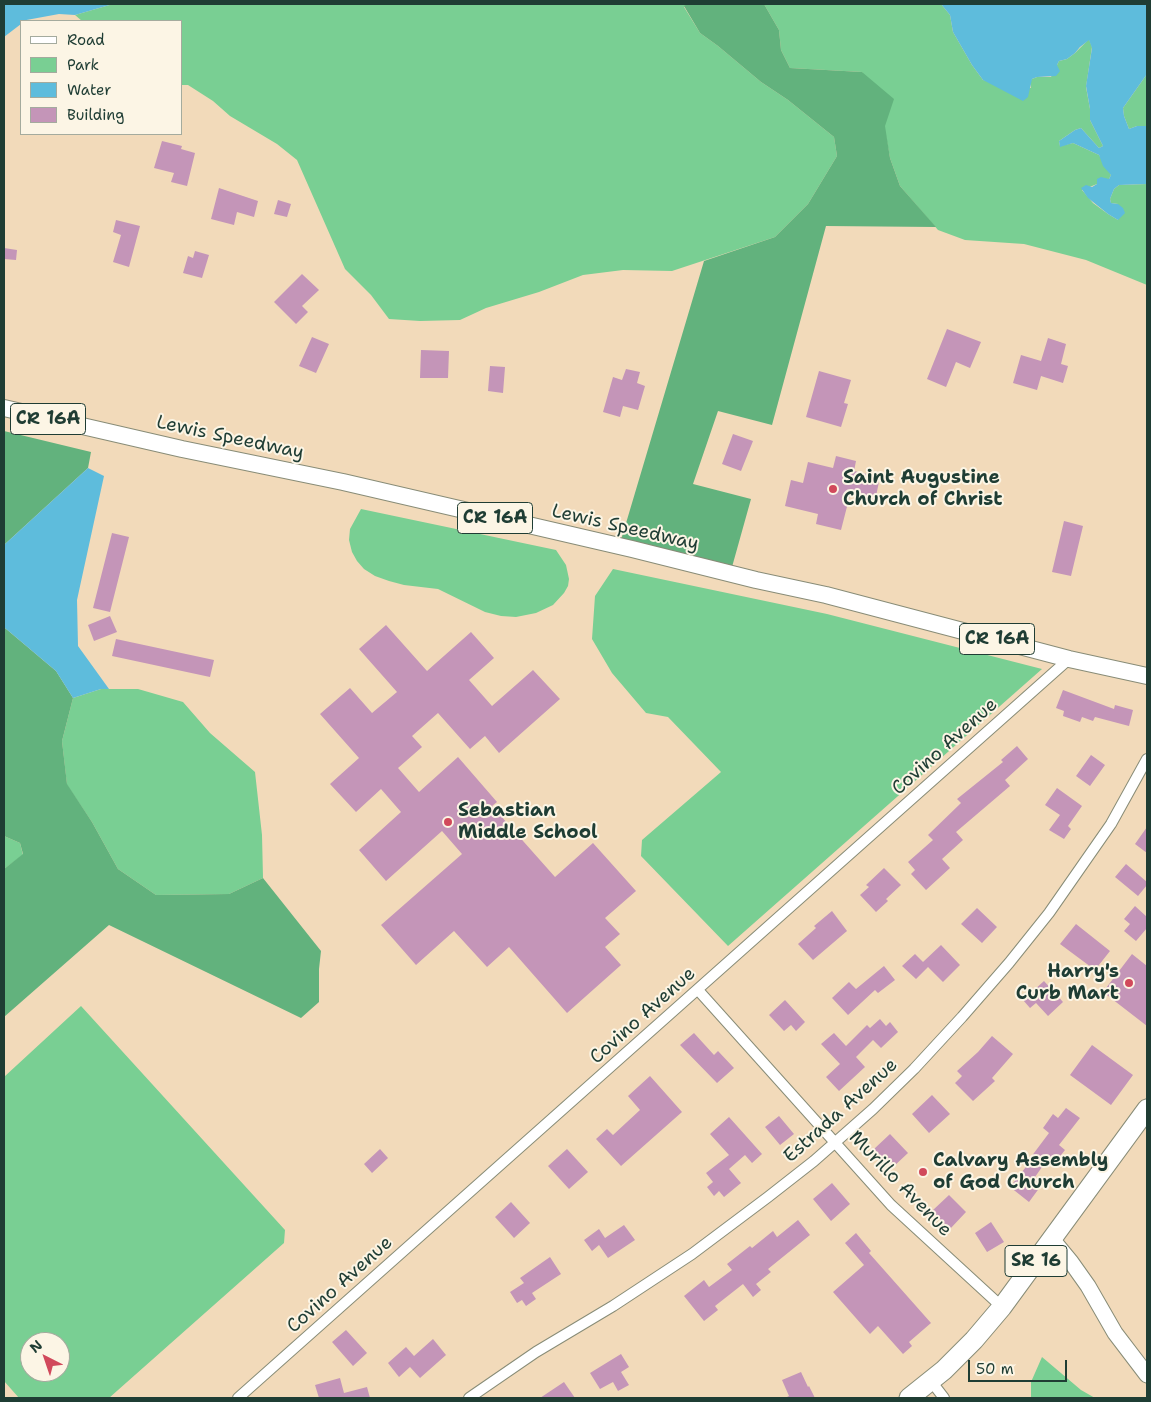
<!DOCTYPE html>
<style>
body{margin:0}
#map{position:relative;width:1151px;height:1402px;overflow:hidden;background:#f2daba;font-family:"Shantell Sans",sans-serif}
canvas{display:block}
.frame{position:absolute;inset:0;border:5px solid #1f3d34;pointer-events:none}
.legend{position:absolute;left:20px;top:20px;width:162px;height:115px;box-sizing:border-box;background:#fcf5e5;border:1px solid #a4ab9e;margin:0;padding:6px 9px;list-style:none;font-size:15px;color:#1f3d34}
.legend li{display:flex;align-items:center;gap:10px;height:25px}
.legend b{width:25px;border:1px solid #a4ab9e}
.north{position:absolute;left:20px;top:1332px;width:50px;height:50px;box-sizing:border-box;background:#fcf5e5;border:1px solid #a4ab9e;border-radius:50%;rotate:319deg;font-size:14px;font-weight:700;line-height:20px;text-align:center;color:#1f3d34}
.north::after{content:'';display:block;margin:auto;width:18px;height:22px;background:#d1495b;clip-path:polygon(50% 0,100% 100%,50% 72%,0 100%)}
.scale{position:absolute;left:968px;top:1360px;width:99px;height:22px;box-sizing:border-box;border:2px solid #1f3d34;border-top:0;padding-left:6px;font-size:15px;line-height:18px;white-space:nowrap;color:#1f3d34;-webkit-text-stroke:4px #fcf5e5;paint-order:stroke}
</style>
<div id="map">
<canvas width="1151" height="1402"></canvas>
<div class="frame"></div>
<ul class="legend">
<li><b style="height:6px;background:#fff"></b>Road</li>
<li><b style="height:14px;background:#79cf93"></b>Park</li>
<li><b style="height:14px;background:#5ebcdc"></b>Water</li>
<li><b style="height:14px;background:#c495b8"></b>Building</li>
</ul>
<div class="north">N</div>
<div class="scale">50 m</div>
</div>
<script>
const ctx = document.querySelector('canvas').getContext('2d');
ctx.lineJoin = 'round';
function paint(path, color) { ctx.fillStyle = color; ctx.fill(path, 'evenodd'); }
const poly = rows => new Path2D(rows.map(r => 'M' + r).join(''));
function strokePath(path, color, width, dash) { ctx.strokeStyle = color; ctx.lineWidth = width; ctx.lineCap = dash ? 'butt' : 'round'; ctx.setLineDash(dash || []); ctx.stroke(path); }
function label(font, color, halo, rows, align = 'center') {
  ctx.font = font + ' "Shantell Sans",sans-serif'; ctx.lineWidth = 4; ctx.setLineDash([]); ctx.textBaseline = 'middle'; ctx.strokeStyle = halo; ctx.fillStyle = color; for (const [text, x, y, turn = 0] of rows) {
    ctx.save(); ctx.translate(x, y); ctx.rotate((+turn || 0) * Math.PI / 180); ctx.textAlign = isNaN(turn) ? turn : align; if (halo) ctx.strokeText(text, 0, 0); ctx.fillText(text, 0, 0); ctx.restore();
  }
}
paint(poly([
 [113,4,687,4,684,7,700,33,718,46,761,82,788,100,834,137,837,156,808,204,775,237,672,271,623,270,583,275,539,292,486,308,460,320,420,321,389,319,371,295,345,269,297,160,277,144,230,116,213,101,188,85,181,85,181,21,82,21,75,15],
 [764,4,941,4,950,15,953,32,972,65,983,80,1031,88,1030,82,1032,79,1037,77,1051,77,1059,61,1067,59,1075,53,1089,39,1092,47,1086,87,1090,109,1090,120,1103,146,1099,148,1081,128,1075,130,1059,141,1060,146,1073,143,1099,155,1111,175,1109,179,1097,179,1097,184,1082,190,1093,203,1108,214,1118,220,1118,204,1111,203,1110,199,1114,189,1119,185,1147,184,1147,285,1086,260,1024,244,965,240,938,230,900,186,890,158,884,126,862,72,790,68,781,50,779,30],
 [1147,74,1147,126,1137,126,1129,129,1124,116,1123,108],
 [361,509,556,550,566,565,569,579,568,586,564,593,553,605,536,613,516,617,501,616,485,612,438,589,404,585,389,581,375,576,364,569,357,561,352,552,349,540,350,529],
 [613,569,827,614,1042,669,728,946,641,856,642,840,721,772,668,717,646,713,612,673,592,639,595,596],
 [101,689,138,689,183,702,210,733,255,772,262,835,263,878,229,894,156,895,118,869,92,822,67,785,62,741,73,698],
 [4,836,20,843,23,855,4,869],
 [81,1006,285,1230,284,1243,109,1398,19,1398,4,1381,4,1077],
 [30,1342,60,1342,60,1372,30,1372],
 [1042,1357,1081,1390,1095,1398,1031,1398,1031,1382]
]), '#79cf93');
paint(poly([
 [687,4,764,4,779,30,781,50,790,68,862,72,894,99,885,126,890,158,900,186,936,227,826,226,772,425,718,411,693,484,751,499,732,567,621,540,704,261,775,237,808,204,837,156,834,137,788,100,761,82,718,46,700,33,684,6],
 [4,431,91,452,88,468,4,545],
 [4,617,5,628,56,671,73,698,62,741,67,784,92,822,118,869,156,895,229,894,263,878,321,951,319,969,319,1002,301,1018,109,925,4,1017,4,869,23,854,20,843,4,836]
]), '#62b27d');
paint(poly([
 [4,4,113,4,75,15,59,14,21,21,21,24,4,37],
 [941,4,1147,4,1147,74,1123,108,1124,116,1129,129,1137,126,1147,126,1147,184,1119,185,1114,189,1110,199,1111,203,1118,204,1123,208,1125,213,1118,220,1108,214,1088,198,1081,188,1086,185,1092,187,1097,184,1097,179,1101,177,1109,179,1111,175,1103,166,1099,155,1073,143,1060,147,1059,141,1075,130,1081,128,1099,148,1103,146,1090,120,1090,109,1086,86,1092,48,1089,40,1080,47,1075,53,1067,59,1059,61,1057,65,1060,71,1056,76,1037,77,1032,79,1028,97,1023,101,983,80,972,65,953,32,950,15],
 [88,468,104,476,77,600,78,646,109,689,101,689,73,698,56,671,5,628,4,545]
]), '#5ebcdc');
paint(poly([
 [162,141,182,146,181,149,195,153,187,186,171,182,174,173,154,168],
 [219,188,258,201,254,217,237,212,234,225,211,219],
 [278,200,291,204,287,217,274,214],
 [116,220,140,226,129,267,113,262,121,235,113,232],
 [4,248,17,250,16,260,4,259],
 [195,251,209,255,202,278,183,273,188,256,193,258],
 [302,274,319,290,302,306,308,312,296,324,274,302],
 [947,329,981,342,970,368,956,362,946,387,927,379],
 [312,337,329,344,316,373,299,366],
 [1048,338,1066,344,1061,364,1068,366,1063,383,1041,376,1037,390,1013,383,1021,355,1041,361],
 [421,350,449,351,448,378,420,378],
 [490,366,505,367,503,393,488,391],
 [626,369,640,372,637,383,645,386,638,410,623,406,620,417,603,412,613,377,622,380],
 [819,371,851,380,844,403,848,404,841,427,806,417],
 [733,434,753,441,741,471,722,464],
 [836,456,856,461,854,471,880,477,875,501,850,495,841,530,816,524,818,514,785,506,791,480,803,483,808,462,833,468],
 [1064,521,1083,526,1071,576,1052,572],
 [112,533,129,537,110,612,93,608],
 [110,616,117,632,94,641,88,625],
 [386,625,427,671,471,632,494,658,469,680,492,706,533,670,560,699,499,753,485,736,470,749,438,713,412,736,422,747,398,768,419,792,458,757,497,802,492,806,555,877,593,843,636,891,605,918,620,934,605,947,621,965,567,1013,509,947,487,967,454,931,416,965,381,925,462,854,442,831,386,881,359,850,401,812,381,789,356,812,330,784,359,758,320,714,350,688,372,713,397,692,359,649],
 [116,639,214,660,210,677,112,656],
 [1063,690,1114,709,1115,705,1133,710,1129,726,1095,717,1093,721,1082,717,1080,722,1063,716,1064,711,1056,708],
 [1017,746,1028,759,1005,780,1010,786,956,832,963,840,942,859,950,868,926,890,911,874,915,870,908,862,933,840,928,835,961,803,957,799,1003,762,1001,760],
 [1091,755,1105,765,1090,786,1076,776],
 [1057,788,1082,806,1068,826,1071,829,1064,839,1049,830,1060,815,1045,805],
 [1147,827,1147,853,1135,844],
 [1126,864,1147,882,1147,885,1138,896,1115,877],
 [884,868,901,885,886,899,888,901,876,912,860,895,869,887,866,885],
 [1135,906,1147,917,1147,928,1136,941,1124,931,1130,924,1124,919],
 [977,908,997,927,982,943,961,924],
 [832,911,847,931,813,960,798,944,816,928,814,926],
 [1076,924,1110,951,1095,970,1060,944],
 [941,945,960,965,943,982,928,967,916,979,902,966,915,954,923,962],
 [1132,954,1147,966,1147,1026,1103,992],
 [884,966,895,980,878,993,875,990,848,1015,832,998,849,982,856,989],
 [1044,981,1063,1002,1048,1016,1036,1003,1030,1008,1023,1000],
 [785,1000,805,1022,796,1031,791,1025,784,1031,769,1015],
 [880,1019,886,1026,890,1022,898,1032,881,1048,873,1040,856,1057,865,1067,839,1091,826,1077,840,1064,821,1044,834,1033,846,1046,867,1025,870,1028],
 [694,1033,714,1055,718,1051,734,1068,717,1083,680,1045],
 [992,1036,1013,1054,992,1078,995,1081,973,1101,955,1083,962,1076,957,1071,978,1052],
 [1092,1045,1133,1075,1111,1105,1070,1075],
 [650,1076,682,1112,621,1166,596,1139,607,1129,613,1135,640,1110,628,1096],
 [932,1095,950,1114,929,1133,912,1114],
 [1066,1108,1080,1118,1059,1145,1065,1150,1054,1164,1047,1160,1035,1177,1043,1183,1029,1202,1010,1187,1033,1158,1031,1157,1049,1133,1043,1128,1053,1114,1058,1118],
 [779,1116,794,1134,780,1145,765,1127],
 [729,1117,762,1154,752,1163,745,1155,729,1169,741,1183,724,1197,719,1191,714,1196,707,1187,713,1182,706,1173,729,1155,710,1134],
 [890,1134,908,1153,892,1168,874,1149],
 [380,1149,388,1158,372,1173,364,1164],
 [567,1149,588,1172,569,1189,548,1166],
 [832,1183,850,1204,831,1221,813,1199],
 [949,1195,966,1212,950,1229,932,1211],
 [511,1202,530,1223,514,1238,495,1217],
 [798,1220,810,1235,768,1269,771,1272,756,1284,761,1290,753,1297,743,1284,715,1306,718,1310,704,1321,684,1296,704,1280,709,1287,732,1270,727,1264,750,1246,752,1248,773,1231,777,1237],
 [991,1222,1004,1242,987,1252,975,1233],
 [624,1225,635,1240,608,1258,599,1245,592,1251,584,1240,599,1229,605,1238],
 [856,1233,871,1251,869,1253,931,1323,909,1342,912,1346,903,1354,878,1326,870,1334,833,1292,864,1265,845,1243],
 [550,1257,561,1274,532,1293,536,1299,526,1306,522,1300,517,1303,510,1292,524,1283,520,1278],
 [346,1330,367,1353,353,1366,332,1342],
 [433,1339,446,1355,420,1378,410,1367,399,1377,388,1363,406,1347,414,1356],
 [621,1354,629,1367,621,1372,629,1385,618,1391,613,1382,600,1389,590,1373],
 [801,1372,808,1387,809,1386,815,1398,785,1398,789,1396,782,1380],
 [340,1378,344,1393,367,1387,370,1398,319,1398,315,1385],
 [564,1382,575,1398,540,1398]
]), '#c495b8');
const street = poly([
 [698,990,891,1205,1002,1307],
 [931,1381,944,1398],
 [238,1398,1069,659],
 [469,1398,536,1352,613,1306,692,1254,768,1197,814,1161,873,1109,914,1069,962,1017,1009,963,1049,913,1111,824,1147,759]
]);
const secondary = poly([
 [1052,1239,1071,1262,1088,1286,1115,1333,1147,1375]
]);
const primary = poly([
 [4,408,182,449,343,482,632,549,756,580,826,595,1069,659,1147,676]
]);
const highway = poly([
 [909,1398,944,1370,974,1340,1002,1307,1147,1109]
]);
strokePath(street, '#888c77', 12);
strokePath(secondary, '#888c77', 17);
strokePath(primary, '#888c77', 18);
strokePath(highway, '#888c77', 21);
strokePath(street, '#fff', 10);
strokePath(secondary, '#fff', 15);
strokePath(primary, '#fff', 16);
strokePath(highway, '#fff', 19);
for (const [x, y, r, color] of [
 [833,489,5,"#d1495b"],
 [448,822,5,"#d1495b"],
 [1129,983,5,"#d1495b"],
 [923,1172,5,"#d1495b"]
]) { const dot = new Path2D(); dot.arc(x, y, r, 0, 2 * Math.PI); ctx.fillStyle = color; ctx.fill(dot); strokePath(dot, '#fcf5e5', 2); }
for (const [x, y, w] of [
 [48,419,75],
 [495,518,75],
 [997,639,75],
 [1036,1261,62]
]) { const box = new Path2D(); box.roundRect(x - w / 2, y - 15.5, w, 31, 4); ctx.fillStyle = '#fcf5e5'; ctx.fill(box); strokePath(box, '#1f3d34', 1); }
label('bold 18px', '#1f3d34', null, [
 ["CR 16A",48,419],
 ["CR 16A",495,518],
 ["CR 16A",997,639],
 ["SR 16",1036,1261]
]);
label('19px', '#1f3d34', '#fcf5e5', [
 ["Lewis Speedway",230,438,12],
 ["Lewis Speedway",625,528,13],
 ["Covino Avenue",945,747,-42],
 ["Covino Avenue",643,1016,-42],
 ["Estrada Avenue",841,1111,-42],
 ["Murillo Avenue",900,1184,46],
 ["Covino Avenue",340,1285,-42]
]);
label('bold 19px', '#1f3d34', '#fcf5e5', [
 ["Saint Augustine",843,478],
 ["Church of Christ",843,500],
 ["Sebastian",458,811],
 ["Middle School",458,833],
 ["Harry's",1119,972,"right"],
 ["Curb Mart",1119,994,"right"],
 ["Calvary Assembly",933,1161],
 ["of God Church",933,1183]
], 'left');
</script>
